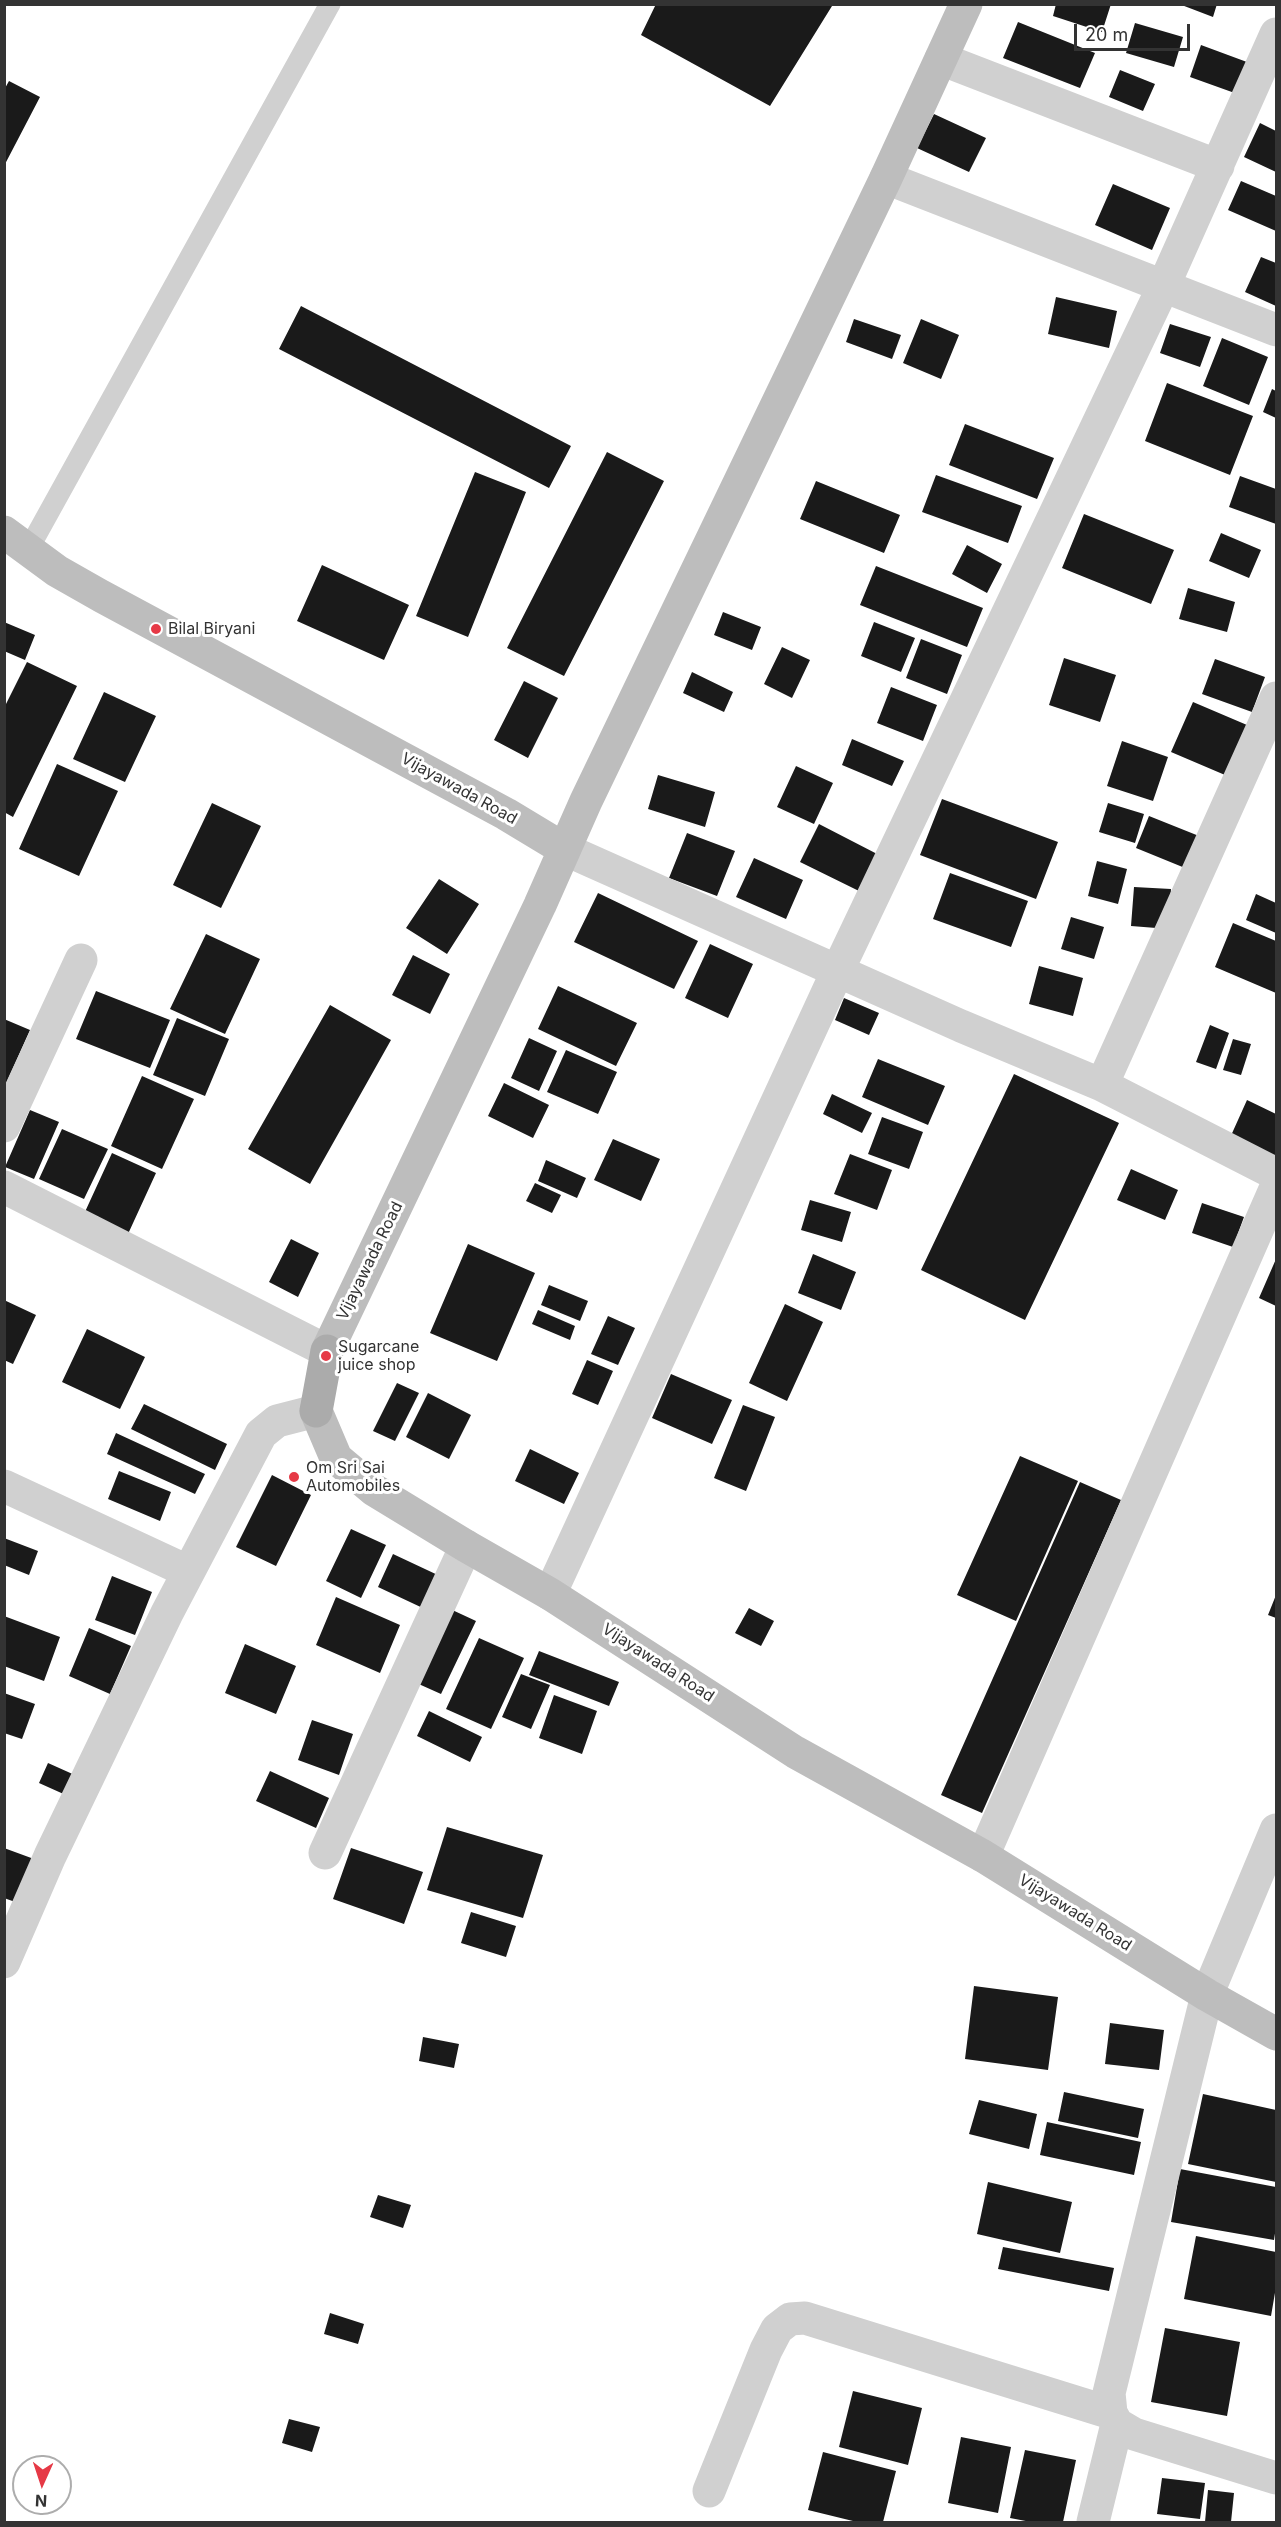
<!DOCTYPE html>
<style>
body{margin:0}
#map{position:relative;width:1281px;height:2527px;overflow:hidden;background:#fff;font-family:Inter,sans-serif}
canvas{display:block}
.frame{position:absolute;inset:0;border:6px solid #333;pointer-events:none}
.north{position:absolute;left:12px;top:2455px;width:60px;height:60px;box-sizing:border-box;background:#fff;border:2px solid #adadad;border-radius:50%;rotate:183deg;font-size:16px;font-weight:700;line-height:24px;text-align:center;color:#333}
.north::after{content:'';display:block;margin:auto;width:21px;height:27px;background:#e63946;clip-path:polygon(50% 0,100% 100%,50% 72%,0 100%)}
.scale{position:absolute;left:1074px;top:24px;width:116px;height:27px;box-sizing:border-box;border:3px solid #333;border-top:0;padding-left:8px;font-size:18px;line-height:21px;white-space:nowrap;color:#333;-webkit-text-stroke:4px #fff;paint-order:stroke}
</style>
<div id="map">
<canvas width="1281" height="2527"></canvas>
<div class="frame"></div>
<div class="north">N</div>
<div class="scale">20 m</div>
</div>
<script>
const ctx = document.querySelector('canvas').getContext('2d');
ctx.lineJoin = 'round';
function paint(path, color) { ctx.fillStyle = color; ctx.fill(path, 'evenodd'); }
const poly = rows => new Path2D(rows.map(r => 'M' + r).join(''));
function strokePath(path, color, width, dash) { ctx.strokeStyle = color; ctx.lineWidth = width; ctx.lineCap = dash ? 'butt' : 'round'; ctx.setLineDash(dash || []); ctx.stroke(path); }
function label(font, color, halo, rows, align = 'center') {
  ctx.font = font + ' Inter,sans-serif'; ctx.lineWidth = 6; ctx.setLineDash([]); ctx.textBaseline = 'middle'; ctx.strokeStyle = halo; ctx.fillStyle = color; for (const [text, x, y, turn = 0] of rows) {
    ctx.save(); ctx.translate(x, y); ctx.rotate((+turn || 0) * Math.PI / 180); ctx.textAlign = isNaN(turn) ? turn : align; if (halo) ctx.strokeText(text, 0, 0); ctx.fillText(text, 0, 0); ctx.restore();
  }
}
paint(poly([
 [656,4,830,4,832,6,770,106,641,35],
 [1056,4,1111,4,1102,32,1053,16],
 [1179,4,1217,4,1213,17],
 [1018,22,1095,53,1080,88,1003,58],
 [1135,23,1183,37,1174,67,1126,53],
 [1201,45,1255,65,1243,96,1190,77],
 [1120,70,1155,84,1143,111,1109,97],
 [9,81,40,97,4,166,4,90],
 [934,114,986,138,969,172,917,148],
 [1260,123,1276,131,1276,172,1244,157],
 [1241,181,1276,196,1276,231,1228,210],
 [1113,184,1170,208,1152,250,1095,225],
 [1261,257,1276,263,1276,306,1245,292],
 [1056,297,1117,311,1109,348,1048,334],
 [301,306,571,446,549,488,279,349],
 [854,319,901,335,892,359,846,342],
 [921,319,959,335,941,379,903,363],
 [1170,324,1211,337,1200,367,1160,353],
 [1222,338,1268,357,1249,405,1203,386],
 [1167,383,1253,416,1230,475,1145,441],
 [1272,389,1276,391,1276,418,1263,412],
 [965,424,1054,458,1037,499,949,465],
 [607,452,664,481,564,676,507,648],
 [475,472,526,492,468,637,416,616],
 [936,475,1022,506,1008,543,922,512],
 [1240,476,1276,489,1276,524,1229,507],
 [816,481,900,515,884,553,800,519],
 [1084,514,1174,550,1151,604,1062,568],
 [1221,533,1261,550,1249,578,1209,561],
 [967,545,1002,564,987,593,952,574],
 [322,565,409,605,384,660,297,621],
 [876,566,983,608,967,647,860,605],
 [1188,588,1235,602,1227,632,1179,619],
 [723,612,761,627,752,650,714,635],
 [4,622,35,635,25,660,4,651],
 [874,622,915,638,901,672,861,656],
 [921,639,962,655,947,694,906,678],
 [782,647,810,660,792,698,764,684],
 [1064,658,1116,675,1100,722,1049,705],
 [1215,659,1265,677,1252,712,1202,694],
 [27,662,77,686,13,817,4,812,4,708],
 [692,672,733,692,724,712,683,693],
 [524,681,558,698,528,758,494,740],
 [891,687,937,705,923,741,877,723],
 [104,692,156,716,125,782,73,759],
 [1193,702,1247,725,1225,775,1171,752],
 [852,739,904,761,892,786,842,765],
 [1122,741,1168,757,1153,801,1107,786],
 [57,764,118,791,79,876,19,849],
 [796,766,833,783,814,824,777,807],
 [658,775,715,792,705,827,648,809],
 [942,799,1058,842,1036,899,920,855],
 [212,803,261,826,221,908,173,885],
 [1108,803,1144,814,1135,843,1099,832],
 [1149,816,1199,836,1185,868,1136,848],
 [819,824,881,856,861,892,800,862],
 [687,833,735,851,717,896,669,878],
 [754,858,803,880,786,919,736,897],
 [1097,861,1127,869,1118,904,1088,896],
 [950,873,1028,901,1011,947,933,919],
 [439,879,479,904,447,954,406,928],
 [1134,887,1171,889,1169,929,1131,926],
 [598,893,698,941,674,989,574,942],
 [1256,894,1276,903,1276,933,1246,920],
 [1071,917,1104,927,1094,959,1061,949],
 [1233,923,1276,941,1276,993,1215,967],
 [206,934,260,959,225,1034,170,1009],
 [710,944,753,964,728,1018,685,998],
 [413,955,450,974,430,1014,392,995],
 [1039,966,1083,978,1073,1016,1029,1004],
 [558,986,637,1023,616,1066,538,1029],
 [96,991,170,1020,150,1068,76,1039],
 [844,998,879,1013,869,1035,835,1020],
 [330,1005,391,1040,310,1184,248,1149],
 [177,1018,229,1039,205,1096,153,1075],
 [4,1019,30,1030,4,1088],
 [1210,1025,1229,1033,1216,1069,1196,1062],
 [529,1038,557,1051,539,1091,511,1078],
 [1233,1039,1251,1044,1241,1075,1223,1070],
 [566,1050,617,1072,598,1114,547,1092],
 [878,1059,945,1086,928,1125,862,1097],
 [1014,1074,1119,1123,1025,1320,921,1270],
 [142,1076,194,1099,162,1169,111,1146],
 [504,1083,549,1105,533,1138,488,1116],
 [832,1094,872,1113,862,1133,823,1114],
 [1247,1100,1276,1114,1276,1162,1229,1140],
 [30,1110,59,1122,34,1179,5,1167],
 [882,1117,923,1132,909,1169,868,1154],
 [62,1129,108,1149,84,1199,39,1179],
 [613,1139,660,1159,641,1201,594,1180],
 [112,1153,156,1173,128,1234,84,1214],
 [850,1154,892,1170,877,1210,834,1194],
 [546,1160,586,1178,577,1198,538,1181],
 [1131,1169,1178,1190,1165,1220,1117,1200],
 [535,1183,561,1195,552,1213,526,1201],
 [810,1200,851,1212,842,1242,801,1230],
 [1202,1203,1244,1217,1233,1247,1192,1233],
 [291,1239,319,1253,298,1297,269,1282],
 [468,1244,535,1273,497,1361,430,1333],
 [813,1254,856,1272,841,1310,798,1293],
 [1276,1259,1276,1306,1259,1298],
 [549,1285,588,1301,580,1321,541,1305],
 [4,1300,36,1315,13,1364,4,1360],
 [785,1304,823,1322,787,1401,749,1383],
 [538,1310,575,1326,570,1340,532,1324],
 [608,1316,635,1328,618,1365,591,1354],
 [87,1329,145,1357,120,1409,62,1382],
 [587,1360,613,1371,598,1405,572,1394],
 [671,1374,732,1400,712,1444,652,1418],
 [397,1383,419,1393,395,1441,373,1431],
 [428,1393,471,1415,449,1459,406,1437],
 [144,1404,227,1444,215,1470,131,1429],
 [743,1405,775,1417,746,1491,714,1478],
 [116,1433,205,1474,195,1494,107,1454],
 [530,1449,579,1473,564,1504,515,1481],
 [1020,1456,1078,1481,1016,1621,957,1595],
 [119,1471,171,1492,160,1521,108,1499],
 [272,1475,311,1495,276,1566,236,1547],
 [1080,1482,1121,1500,982,1813,941,1795],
 [351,1529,386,1545,361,1598,326,1581],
 [4,1538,38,1551,29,1575,4,1565],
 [393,1554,442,1577,427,1610,378,1587],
 [112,1576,152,1592,135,1635,95,1620],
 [1276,1595,1276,1618,1268,1615],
 [336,1597,400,1625,380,1673,316,1645],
 [448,1608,476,1621,441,1694,412,1681],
 [749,1608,774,1621,761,1646,735,1633],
 [4,1616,60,1637,44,1681,4,1666],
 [89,1628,131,1646,110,1694,69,1676],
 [479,1638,524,1658,491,1729,446,1709],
 [245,1644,296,1666,276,1714,225,1693],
 [539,1651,619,1682,609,1706,529,1675],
 [521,1674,550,1685,531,1729,502,1717],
 [4,1693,35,1704,22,1739,4,1733],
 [554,1695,597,1711,582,1754,539,1738],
 [429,1711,482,1737,470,1762,417,1736],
 [312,1720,353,1734,339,1775,298,1760],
 [48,1763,77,1776,68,1796,39,1783],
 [270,1771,329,1798,316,1828,256,1801],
 [447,1827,543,1855,523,1918,427,1890],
 [4,1848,34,1859,18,1903,4,1898],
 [351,1848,423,1872,404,1924,333,1899],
 [471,1912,516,1926,506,1957,461,1943],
 [974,1986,1058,1997,1048,2070,965,2059],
 [1110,2023,1164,2030,1159,2070,1105,2064],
 [423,2037,459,2044,454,2068,419,2061],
 [1064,2092,1144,2109,1138,2138,1058,2121],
 [1203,2094,1276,2110,1276,2182,1188,2164],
 [979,2100,1037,2114,1029,2149,969,2134],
 [1047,2122,1141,2142,1134,2175,1040,2155],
 [1180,2169,1276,2187,1276,2227,1274,2240,1171,2222],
 [988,2182,1072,2202,1060,2253,977,2234],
 [378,2195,411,2205,403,2228,370,2217],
 [1196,2236,1276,2252,1276,2287,1271,2316,1184,2299],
 [1003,2247,1114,2268,1109,2291,998,2269],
 [330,2313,364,2324,358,2344,324,2334],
 [1165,2328,1240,2342,1227,2416,1151,2402],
 [853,2391,922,2408,908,2465,839,2447],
 [289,2419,320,2427,312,2452,282,2443],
 [961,2437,1011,2447,998,2513,948,2503],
 [1025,2450,1076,2460,1063,2522,1031,2522,1010,2518],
 [823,2452,896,2471,883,2522,857,2522,808,2510],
 [1162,2478,1205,2483,1200,2519,1157,2514],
 [1208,2490,1234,2493,1231,2522,1205,2522]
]), '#1a1a1a');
strokePath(poly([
 [28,550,330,4]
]), '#d0d0d0', 21);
strokePath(poly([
 [941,59,1218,166],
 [886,178,1276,330],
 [564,849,961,1026,1102,1085,1276,1174],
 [1102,1085,1276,698],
 [4,1126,81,960],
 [4,1187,327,1351],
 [4,1486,187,1571],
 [550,1594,837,972,1164,285,1276,34],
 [1276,1830,1207,1995,1109,2393,1111,2413,1117,2424,1134,2434,1276,2478],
 [325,1853,466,1546],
 [983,1856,1276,1187],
 [4,1962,50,1856,167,1613,261,1434,277,1421,316,1411],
 [709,2491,766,2350,777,2329,790,2319,805,2318,1111,2413],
 [1093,2522,1117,2424]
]), '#d0d0d0', 33);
strokePath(poly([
 [4,532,57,571,101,596,506,814,564,849],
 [327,1351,540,905,586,801,886,178,966,4],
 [316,1411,336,1458,374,1490,466,1546,550,1594,795,1752,983,1856,1207,1995,1276,2034]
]), '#bdbdbd', 33);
strokePath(poly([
 [316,1411,327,1351]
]), '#ababab', 33);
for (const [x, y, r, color] of [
 [156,629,6,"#e63946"],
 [326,1356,6,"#e63946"],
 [294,1477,6,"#e63946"]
]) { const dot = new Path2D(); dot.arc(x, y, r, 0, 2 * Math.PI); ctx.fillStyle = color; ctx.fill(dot); strokePath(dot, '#fff', 2); }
label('16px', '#333', '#fff', [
 ["Bilal Biryani",168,629],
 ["Sugarcane",338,1347],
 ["juice shop",338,1365],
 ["Om Sri Sai",306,1468],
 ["Automobiles",306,1486]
], 'left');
label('16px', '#333', '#fff', [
 ["Vijayawada Road",459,789,29],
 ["Vijayawada Road",370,1261,-64],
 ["Vijayawada Road",658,1663,33],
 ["Vijayawada Road",1075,1913,32]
]);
</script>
